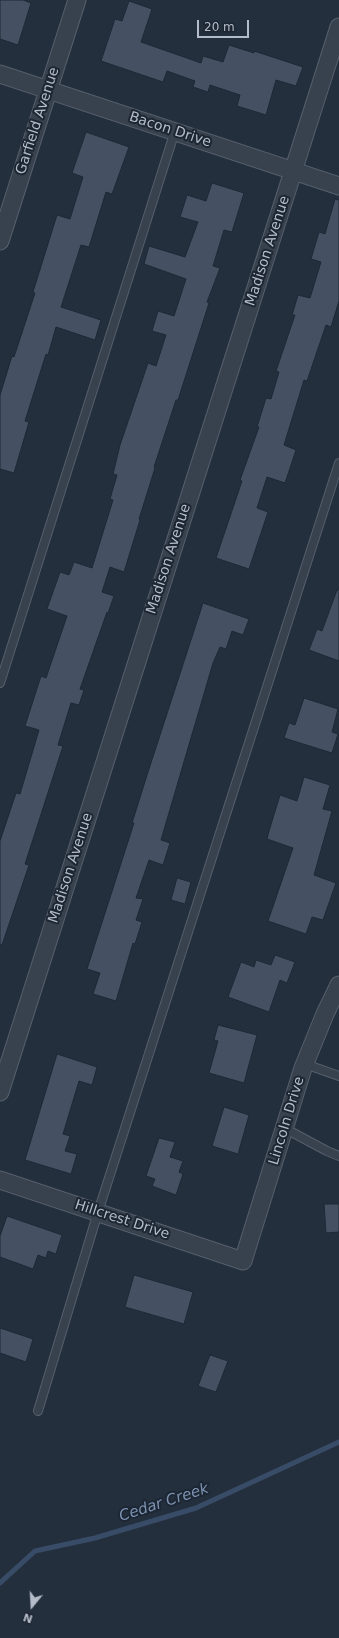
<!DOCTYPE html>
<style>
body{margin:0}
#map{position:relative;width:339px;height:1638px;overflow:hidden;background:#242f3e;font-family:"DejaVu Sans",sans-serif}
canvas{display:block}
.north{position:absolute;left:12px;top:1586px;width:40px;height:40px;-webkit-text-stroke:3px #1d2633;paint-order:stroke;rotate:198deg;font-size:11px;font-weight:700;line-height:16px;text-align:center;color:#b4bcc9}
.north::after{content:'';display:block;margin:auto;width:14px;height:18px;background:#b4bcc9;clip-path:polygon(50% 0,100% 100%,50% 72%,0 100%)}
.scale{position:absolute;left:197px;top:20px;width:52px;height:18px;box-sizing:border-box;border:2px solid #b4bcc9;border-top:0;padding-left:5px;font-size:12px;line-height:14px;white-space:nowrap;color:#b4bcc9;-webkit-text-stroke:3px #1d2633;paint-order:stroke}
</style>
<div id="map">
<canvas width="339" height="1638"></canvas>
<div class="north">N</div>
<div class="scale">20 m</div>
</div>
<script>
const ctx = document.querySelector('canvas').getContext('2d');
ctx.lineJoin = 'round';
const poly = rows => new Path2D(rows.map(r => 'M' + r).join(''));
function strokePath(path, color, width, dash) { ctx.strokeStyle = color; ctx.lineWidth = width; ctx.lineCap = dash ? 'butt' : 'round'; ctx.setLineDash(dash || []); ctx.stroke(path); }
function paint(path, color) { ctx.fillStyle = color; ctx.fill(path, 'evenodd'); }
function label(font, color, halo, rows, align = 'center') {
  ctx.font = font + ' "DejaVu Sans",sans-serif'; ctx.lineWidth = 4; ctx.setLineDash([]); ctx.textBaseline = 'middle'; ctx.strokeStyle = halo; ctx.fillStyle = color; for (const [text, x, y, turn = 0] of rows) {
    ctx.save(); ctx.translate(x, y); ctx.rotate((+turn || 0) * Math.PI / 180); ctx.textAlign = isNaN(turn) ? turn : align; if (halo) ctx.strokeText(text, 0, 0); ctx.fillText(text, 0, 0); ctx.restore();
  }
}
strokePath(poly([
 [0,1583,35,1551,95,1538,196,1508,339,1442]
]), '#394c67', 5);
const building = poly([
 [0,0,23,0,31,3,18,45,0,39,0,0],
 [129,1,152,9,141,42,201,63,203,56,223,62,229,45,254,53,254,51,303,67,296,86,276,80,266,115,237,106,240,95,210,85,208,92,193,87,195,81,167,71,163,82,101,61,115,19,122,21,129,1],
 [86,132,129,147,112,194,106,192,89,247,81,245,61,307,101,320,95,340,56,327,48,355,46,354,25,421,29,422,14,473,0,469,0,395,12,356,14,357,35,293,33,292,57,215,70,219,83,177,72,173,86,132],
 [212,183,244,193,232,232,224,230,213,266,220,268,207,302,209,303,178,400,176,400,154,467,155,468,139,519,140,520,124,572,110,567,102,592,114,596,108,613,107,612,80,689,84,690,79,705,71,703,58,745,63,746,25,864,29,865,2,945,0,944,0,841,16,793,20,794,39,730,25,726,41,676,46,678,67,616,47,609,60,572,69,575,74,562,92,568,113,500,110,499,117,475,113,474,120,445,148,363,156,366,166,335,152,331,158,311,174,316,186,279,144,264,149,246,185,257,198,222,180,217,187,195,206,201,212,183],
 [335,199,339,200,339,301,331,327,326,325,307,381,304,380,284,445,296,450,285,483,267,477,257,508,268,512,249,569,216,558,242,481,240,480,259,427,257,427,266,398,271,399,279,372,276,371,295,315,292,315,298,295,310,298,321,262,311,259,319,232,325,234,335,199],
 [337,590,339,590,339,661,309,650,317,629,322,631,337,590],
 [203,603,249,619,243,635,232,631,226,649,220,647,213,663,161,840,170,843,163,865,149,860,136,898,143,899,136,920,142,922,135,944,133,943,116,1001,93,994,100,973,87,969,134,823,132,823,148,772,203,603],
 [304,698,338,709,332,732,338,734,332,753,284,738,289,723,295,725,304,698],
 [304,777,330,785,323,809,332,811,314,875,336,883,323,920,312,917,306,934,268,921,293,848,267,839,269,831,280,795,297,801,304,777],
 [177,878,191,882,185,904,171,900,177,878],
 [275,955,295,962,287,983,280,980,269,1012,228,997,241,962,254,967,256,960,271,965,275,955],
 [218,1025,257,1035,244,1083,209,1073,218,1041,214,1040,218,1025],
 [57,1054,97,1067,92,1085,79,1081,63,1134,70,1136,65,1151,77,1154,71,1174,25,1160,57,1054],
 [224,1107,249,1115,238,1154,212,1146,224,1107],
 [159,1138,175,1142,170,1157,183,1161,179,1172,183,1174,176,1195,152,1186,155,1179,146,1176,159,1138],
 [324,1204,339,1204,339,1232,326,1233,324,1204],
 [7,1216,62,1235,56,1254,48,1251,46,1258,38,1255,33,1269,0,1257,0,1236,7,1216],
 [134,1275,193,1292,184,1324,125,1307,134,1275],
 [0,1328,33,1339,26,1362,0,1353,0,1328],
 [210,1355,228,1361,216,1392,198,1386,210,1355]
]);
paint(building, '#455162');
strokePath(building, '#1f2835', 1);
const service = poly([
 [0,683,175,131],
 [305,1064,339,1076],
 [284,1128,327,1151,339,1156],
 [38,1411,98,1212,339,463]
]);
const minor = poly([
 [0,74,339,186],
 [0,241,77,0],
 [0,1092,339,27],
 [0,1180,243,1261,303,1068,325,1014,339,985]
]);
strokePath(service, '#565f6c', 10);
strokePath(minor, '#565f6c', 19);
strokePath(service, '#38414e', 8);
strokePath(minor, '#38414e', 17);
label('14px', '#b4bcc9', '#1d2633', [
 ["Garfield Avenue",38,121,-72],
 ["Bacon Drive",170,130,18],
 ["Madison Avenue",268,251,-72],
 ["Madison Avenue",169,559,-72],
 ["Madison Avenue",71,868,-72],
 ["Lincoln Drive",287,1121,-73],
 ["Hillcrest Drive",122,1220,18]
]);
label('italic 15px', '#7c92b1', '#1d2633', [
 ["Cedar Creek",164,1503,-18]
]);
</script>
